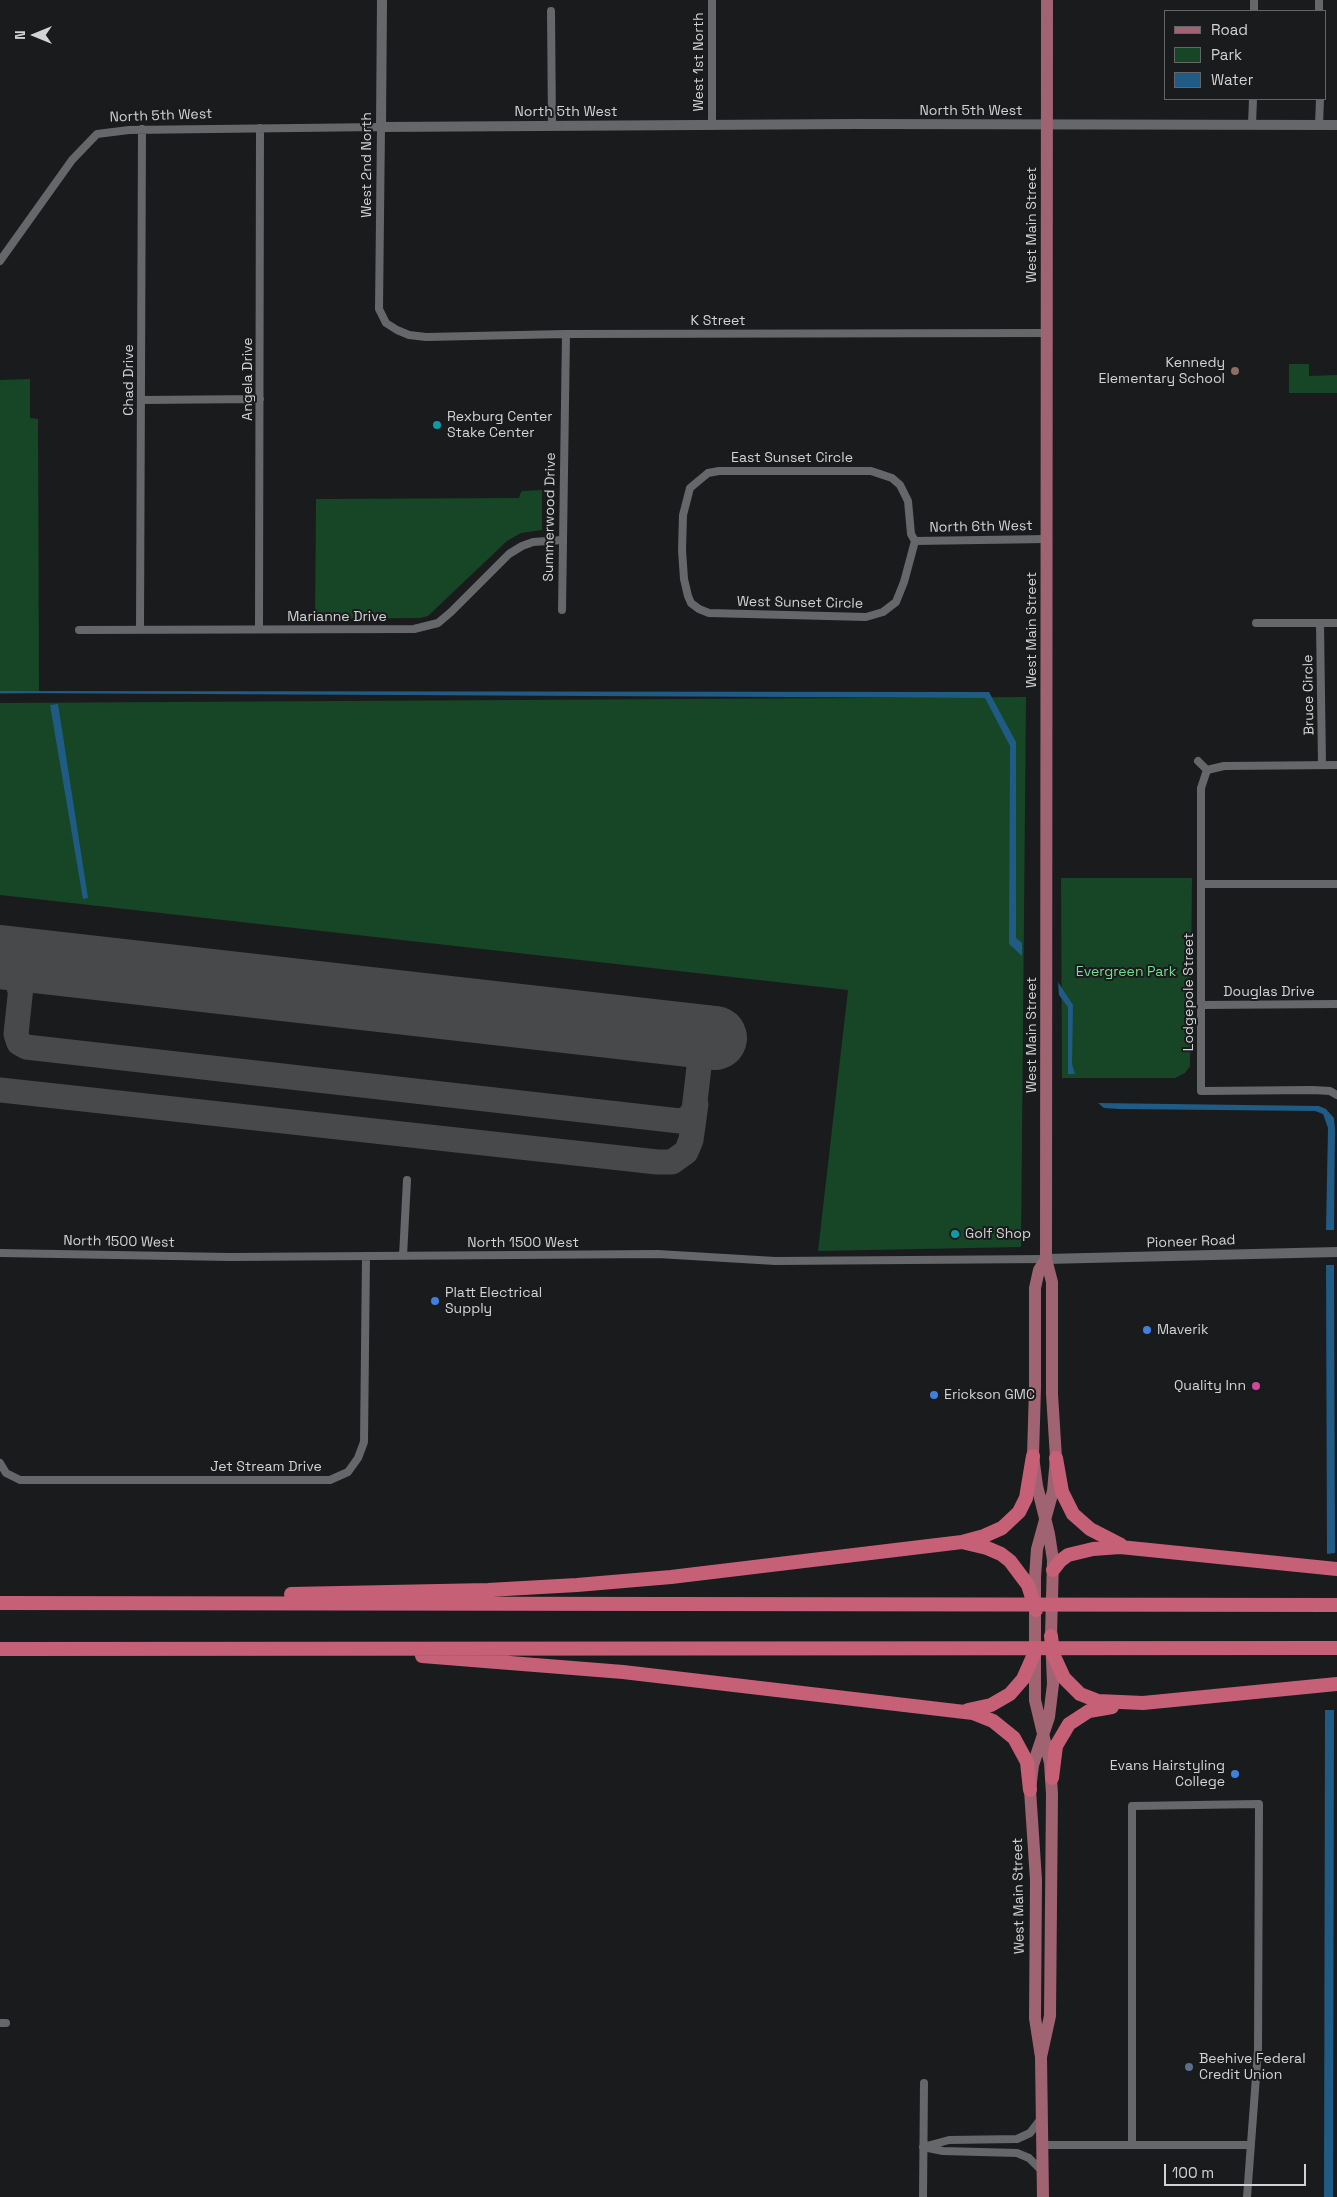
<!DOCTYPE html>
<style>
body{margin:0}
#map{position:relative;width:1337px;height:2197px;overflow:hidden;background:#1a1b1d;font-family:"Space Grotesk",sans-serif}
canvas{display:block}
.legend{position:absolute;left:1164px;top:10px;width:162px;height:90px;box-sizing:border-box;background:#1a1b1d;border:1px solid #646567;margin:0;padding:6px 9px;list-style:none;font-size:15px;color:#d3d3d5}
.legend li{display:flex;align-items:center;gap:10px;height:25px}
.legend b{width:25px;border:1px solid #646567}
.north{position:absolute;left:10px;top:10px;width:50px;height:50px;-webkit-text-stroke:4px #1a1b1d;paint-order:stroke;rotate:270deg;font-size:14px;font-weight:700;line-height:20px;text-align:center;color:#d3d3d5}
.north::after{content:'';display:block;margin:auto;width:18px;height:22px;background:#d3d3d5;clip-path:polygon(50% 0,100% 100%,50% 72%,0 100%)}
.scale{position:absolute;left:1164px;top:2164px;width:142px;height:22px;box-sizing:border-box;border:2px solid #d3d3d5;border-top:0;padding-left:6px;font-size:15px;line-height:18px;white-space:nowrap;color:#d3d3d5;-webkit-text-stroke:4px #1a1b1d;paint-order:stroke}
</style>
<div id="map">
<canvas width="1337" height="2197"></canvas>
<ul class="legend">
<li><b style="height:6px;background:#a06371"></b>Road</li>
<li><b style="height:14px;background:#164625"></b>Park</li>
<li><b style="height:14px;background:#1f5b84"></b>Water</li>
</ul>
<div class="north">N</div>
<div class="scale">100 m</div>
</div>
<script>
const ctx = document.querySelector('canvas').getContext('2d');
ctx.lineJoin = 'round';
function paint(path, color) { ctx.fillStyle = color; ctx.fill(path, 'evenodd'); }
const poly = rows => new Path2D(rows.map(r => 'M' + r).join(''));
function strokePath(path, color, width, dash) { ctx.strokeStyle = color; ctx.lineWidth = width; ctx.lineCap = dash ? 'butt' : 'round'; ctx.setLineDash(dash || []); ctx.stroke(path); }
function label(font, color, halo, rows, align = 'center') {
  ctx.font = font + ' "Space Grotesk",sans-serif'; ctx.lineWidth = 4; ctx.setLineDash([]); ctx.textBaseline = 'middle'; ctx.strokeStyle = halo; ctx.fillStyle = color; for (const [text, x, y, turn = 0] of rows) {
    ctx.save(); ctx.translate(x, y); ctx.rotate((+turn || 0) * Math.PI / 180); ctx.textAlign = isNaN(turn) ? turn : align; if (halo) ctx.strokeText(text, 0, 0); ctx.fillText(text, 0, 0); ctx.restore();
  }
}
paint(poly([
 [1289,364,1309,364,1309,376,1337,375,1337,393,1289,393],
 [30,379,30,418,38,419,39,693,0,694,0,380],
 [542,490,542,530,521,533,507,541,428,616,420,618,315,619,316,499,519,498,521,492,523,491],
 [1026,697,1021,1247,818,1251,848,990,0,895,0,703],
 [1061,878,1192,878,1190,1066,1185,1073,1175,1078,1062,1078]
]), '#164625');
paint(poly([
 [0,691,989,692,1016,742,1016,938,1022,943,1022,956,1009,944,1010,746,985,698,0,693],
 [58,704,88,898,83,899,50,705],
 [1058,982,1073,1005,1072,1064,1075,1074,1068,1074,1068,1007,1059,995],
 [1098,1103,1319,1106,1326,1109,1334,1118,1335,1129,1334,1230,1326,1230,1328,1128,1323,1114,1315,1111,1119,1109,1104,1108],
 [1326,1265,1334,1265,1335,1553,1327,1554],
 [1325,1710,1334,1710,1333,2197,1324,2197]
]), '#1f5b84');
strokePath(poly([
 [0,959,10,966,15,973,20,991],
 [53,963,36,969,25,978,21,987,16,1034,19,1043,26,1047,680,1121,688,1118,694,1110,699,1067,694,1049,678,1034],
 [0,1090,657,1162,672,1162,686,1152,691,1140,696,1104]
]), '#48494b', 25);
strokePath(poly([
 [0,957,715,1038]
]), '#48494b', 64);
strokePath(poly([
 [712,0,712,125],
 [1319,0,1319,11],
 [551,11,552,125],
 [1254,11,1254,0],
 [1252,125,1253,99],
 [1319,125,1320,99],
 [0,261,72,160,97,134,129,130,381,127,379,309,386,323,397,330,409,335,426,337,566,334,1047,333],
 [141,400,260,399],
 [719,471,871,471,892,478,900,485,908,501,911,534,915,541,904,582,896,602,883,612,866,617,709,613,699,609,691,603,688,596,684,579,682,550,683,515,690,488,708,473,719,471],
 [915,541,1047,539],
 [562,610,566,334],
 [1256,623,1337,623],
 [1320,624,1322,765],
 [259,629,260,128],
 [79,630,414,629,438,623,451,612,509,554,522,546,533,542,562,540],
 [140,630,142,129],
 [1198,761,1207,770],
 [1207,770,1201,788,1201,1091,1313,1090,1330,1091,1337,1095],
 [1207,770,1224,766,1337,765],
 [1201,884,1337,884],
 [1202,1005,1337,1004],
 [0,1253,230,1257,658,1254,775,1261,1046,1259],
 [403,1256,407,1180],
 [0,1463,6,1473,20,1480,330,1480,348,1472,358,1458,364,1442,366,1256],
 [0,2023,6,2023],
 [1042,2145,1251,2145],
 [1132,2145,1132,1806,1259,1804,1258,2050,1247,2197],
 [923,2147,949,2140,1017,2139,1030,2133,1040,2120],
 [923,2147,943,2151,1017,2153,1029,2158,1041,2170],
 [923,2197,924,2083]
]), '#66676a', 8);
strokePath(poly([
 [382,0,381,127,856,124,1337,125],
 [1046,1259,1337,1252]
]), '#66676a', 10);
strokePath(poly([
 [1041,2057,1050,2016,1052,1794,1050,1763,1035,1700,1035,1577,1037,1549,1053,1491,1056,1458,1052,1394,1052,1282,1046,1259,1047,0],
 [1043,2197,1041,2057,1035,2018,1036,1880,1030,1790,1033,1765,1049,1717,1053,1684,1051,1636,1053,1560,1049,1534,1037,1486,1033,1456,1035,1388,1035,1288,1039,1270,1046,1259]
]), '#a06371', 12);
strokePath(poly([
 [1056,1458,1062,1492,1073,1514,1090,1529,1121,1545],
 [966,1543,987,1548,1001,1554,1010,1561,1028,1585,1036,1610],
 [1053,1570,1060,1561,1068,1555,1093,1549,1120,1547,1337,1569],
 [291,1594,488,1590,577,1585,671,1577,962,1542,984,1536,1002,1528,1019,1512,1026,1498,1033,1456],
 [0,1603,1337,1605],
 [1051,1636,1053,1654,1064,1678,1080,1694,1098,1701,1143,1703,1337,1684],
 [0,1649,1337,1648],
 [422,1656,623,1672,973,1713,993,1721,1014,1738,1027,1762,1030,1790],
 [968,1710,991,1705,1010,1694,1023,1679,1035,1652],
 [1052,1778,1056,1746,1069,1724,1089,1711,1112,1707]
]), '#c66076', 14);
for (const [x, y, r, color] of [
 [1235,371,5,"#8d6e63"],
 [437,425,5,"#0f9aa8"],
 [955,1234,5,"#0f9aa8"],
 [435,1301,5,"#3f7fe0"],
 [1147,1330,5,"#3f7fe0"],
 [1256,1386,5,"#d1479c"],
 [934,1395,5,"#3f7fe0"],
 [1235,1774,5,"#3f7fe0"],
 [1189,2067,5,"#5c6f8a"]
]) { const dot = new Path2D(); dot.arc(x, y, r, 0, 2 * Math.PI); ctx.fillStyle = color; ctx.fill(dot); strokePath(dot, '#1a1b1d', 2); }
label('14px', '#d3d3d5', '#1a1b1d', [
 ["West 1st North",699,62,-90],
 ["North 5th West",971,111],
 ["North 5th West",566,112],
 ["North 5th West",161,116,-2],
 ["West 2nd North",367,165,-90],
 ["West Main Street",1032,225,-90],
 ["K Street",718,321],
 ["Angela Drive",248,379,-90],
 ["Chad Drive",129,380,-90],
 ["East Sunset Circle",792,458],
 ["Summerwood Drive",550,517,-89],
 ["North 6th West",981,527,-1],
 ["West Sunset Circle",800,603,1],
 ["Marianne Drive",337,617],
 ["West Main Street",1032,630,-90],
 ["Bruce Circle",1309,695,-91],
 ["Lodgepole Street",1189,992,-90],
 ["Douglas Drive",1269,992],
 ["West Main Street",1032,1035,-90],
 ["North 1500 West",119,1242,1],
 ["Pioneer Road",1191,1242,-2],
 ["North 1500 West",523,1243],
 ["Jet Stream Drive",266,1467],
 ["West Main Street",1019,1896,-91]
]);
label('14px', '#d3d3d5', '#1a1b1d', [
 ["Kennedy",1225,363,"right"],
 ["Elementary School",1225,379,"right"],
 ["Rexburg Center",447,417],
 ["Stake Center",447,433],
 ["Golf Shop",965,1234],
 ["Platt Electrical",445,1293],
 ["Supply",445,1309],
 ["Maverik",1157,1330],
 ["Quality Inn",1246,1386,"right"],
 ["Erickson GMC",944,1395],
 ["Evans Hairstyling",1225,1766,"right"],
 ["College",1225,1782,"right"],
 ["Beehive Federal",1199,2059],
 ["Credit Union",1199,2075]
], 'left');
label('14px', '#76dd91', '#1a1b1d', [
 ["Evergreen Park",1126,972]
]);
</script>
